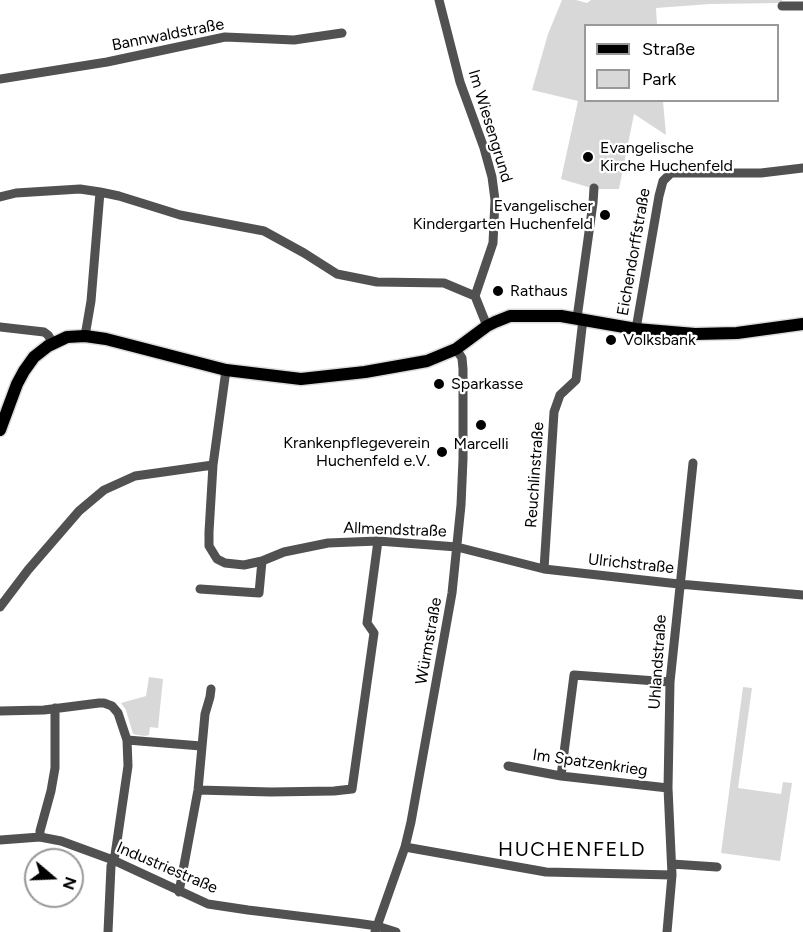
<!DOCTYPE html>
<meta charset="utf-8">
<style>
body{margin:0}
#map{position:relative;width:803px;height:932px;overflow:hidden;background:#fff;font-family:Figtree,sans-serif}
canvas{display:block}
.legend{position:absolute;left:584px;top:24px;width:195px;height:78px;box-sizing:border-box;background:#fff;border:2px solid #999;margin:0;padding:8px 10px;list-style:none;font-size:18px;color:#000}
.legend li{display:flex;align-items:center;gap:12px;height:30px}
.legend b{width:30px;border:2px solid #999}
.north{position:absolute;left:24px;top:848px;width:60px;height:60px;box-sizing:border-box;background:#fff;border:2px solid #999;border-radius:50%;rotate:109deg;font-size:16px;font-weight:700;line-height:24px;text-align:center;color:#000}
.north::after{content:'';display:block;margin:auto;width:21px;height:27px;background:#000;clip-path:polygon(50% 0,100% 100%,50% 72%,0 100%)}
</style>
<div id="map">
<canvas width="803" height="932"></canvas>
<ul class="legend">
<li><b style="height:8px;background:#000"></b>Straße</li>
<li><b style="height:16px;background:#d8d8d8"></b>Park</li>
</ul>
<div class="north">N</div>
</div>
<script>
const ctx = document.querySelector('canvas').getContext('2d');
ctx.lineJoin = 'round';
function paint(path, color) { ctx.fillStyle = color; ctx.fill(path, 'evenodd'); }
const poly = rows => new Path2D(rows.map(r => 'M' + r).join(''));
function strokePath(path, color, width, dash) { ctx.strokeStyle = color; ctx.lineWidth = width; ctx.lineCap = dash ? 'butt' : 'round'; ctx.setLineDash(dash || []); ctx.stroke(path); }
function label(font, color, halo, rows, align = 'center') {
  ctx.font = font + ' Figtree,sans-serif'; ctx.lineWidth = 4.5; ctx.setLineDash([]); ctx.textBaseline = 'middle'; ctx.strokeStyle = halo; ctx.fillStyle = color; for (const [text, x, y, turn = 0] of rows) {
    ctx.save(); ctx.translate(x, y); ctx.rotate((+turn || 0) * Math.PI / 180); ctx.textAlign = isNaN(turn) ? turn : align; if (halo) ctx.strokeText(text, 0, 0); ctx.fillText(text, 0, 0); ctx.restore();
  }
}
paint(poly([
 [562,0,576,0,587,3,591,0,782,0,782,3,710,4,656,8,657,25,586,26,586,100,663,101,666,135,634,114,619,189,595,189,561,179,578,101,532,90,548,34],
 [149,677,163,679,158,728,150,727,149,735,145,736,138,735,133,734,126,710,121,703,146,696],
 [743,687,752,688,738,788,781,794,783,782,792,783,780,861,721,853]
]), '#d8d8d8');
const major = poly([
 [0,430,17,384,24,371,34,357,48,346,67,337,85,336,106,339,226,370,301,379,365,372,427,361,456,349,487,326,495,322,510,316,561,316,636,329,695,334,737,333,803,324]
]);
strokePath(major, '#dbdbdb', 15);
strokePath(poly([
 [439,0,460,82,484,148,492,177,495,200,493,243,475,296],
 [782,6,803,6],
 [0,79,107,62,225,37,294,40,342,33],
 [0,197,16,193,80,189,100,192,119,196,180,215,264,231,304,253,337,274,377,282,444,283,475,296,487,326],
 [577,318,593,203,594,188],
 [0,327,44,332,48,335,53,343],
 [636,329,659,196,663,181,671,173,761,173,803,168],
 [85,336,91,301,100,192],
 [226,370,213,465,209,532,209,546,217,559,225,563,244,565,262,561,284,552,328,543,378,541,457,547,544,569,679,584,803,595],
 [544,569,554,412,560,395,576,380,583,319],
 [200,589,259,593,262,561],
 [0,607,28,570,79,511,104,490,135,476,213,465],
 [0,711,44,710,99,703,104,703,112,706,118,713,127,740,128,766,115,855,111,866,108,932],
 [127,740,201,746],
 [508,766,561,776,668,788],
 [561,776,574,675,670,682],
 [198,790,271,792,334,791,352,789,374,633,367,623,378,541],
 [40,837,40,831,51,791,55,768,55,708],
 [0,840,40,837,61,841,113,860,208,904,248,910,356,923,377,926,396,932],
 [405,847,546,872,672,875],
 [672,864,717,867],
 [179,892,198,790,205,714,210,697,211,689],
 [375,932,405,847,411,822,452,593,461,505,463,459,463,369,462,358,456,349],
 [667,932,672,875,668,788,670,682,693,463]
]), '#515151', 9);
strokePath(major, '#000', 12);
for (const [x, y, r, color] of [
 [588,157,6,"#000"],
 [605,215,6,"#000"],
 [498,291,6,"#000"],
 [611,340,6,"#000"],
 [439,384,6,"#000"],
 [481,425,6,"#000"],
 [442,452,6,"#000"]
]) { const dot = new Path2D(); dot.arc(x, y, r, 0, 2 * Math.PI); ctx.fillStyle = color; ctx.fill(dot); strokePath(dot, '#fff', 2); }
label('16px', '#000', '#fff', [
 ["Bannwaldstraße",168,35,-11],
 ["Im Wiesengrund",490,126,73],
 ["Eichendorffstraße",634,252,-80],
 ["Reuchlinstraße",535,475,-86],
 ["Allmendstraße",395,530,2],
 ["Ulrichstraße",631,564,6],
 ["Würmstraße",429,641,-80],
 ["Uhlandstraße",658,662,-86],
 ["Im Spatzenkrieg",590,763,8],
 ["Industriestraße",167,868,23]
]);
label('16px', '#000', '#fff', [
 ["Evangelische",600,148],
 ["Kirche Huchenfeld",600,166],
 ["Evangelischer",593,206,"right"],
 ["Kindergarten Huchenfeld",593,224,"right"],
 ["Rathaus",510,291],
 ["Volksbank",623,340],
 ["Sparkasse",451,384],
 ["Krankenpflegeverein",430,443,"right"],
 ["Huchenfeld e.V.",430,461,"right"],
 ["Marcelli",481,444,"center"]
], 'left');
ctx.letterSpacing = '1.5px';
label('20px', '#000', '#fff', [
 ["HUCHENFELD",572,850]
]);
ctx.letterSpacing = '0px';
</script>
